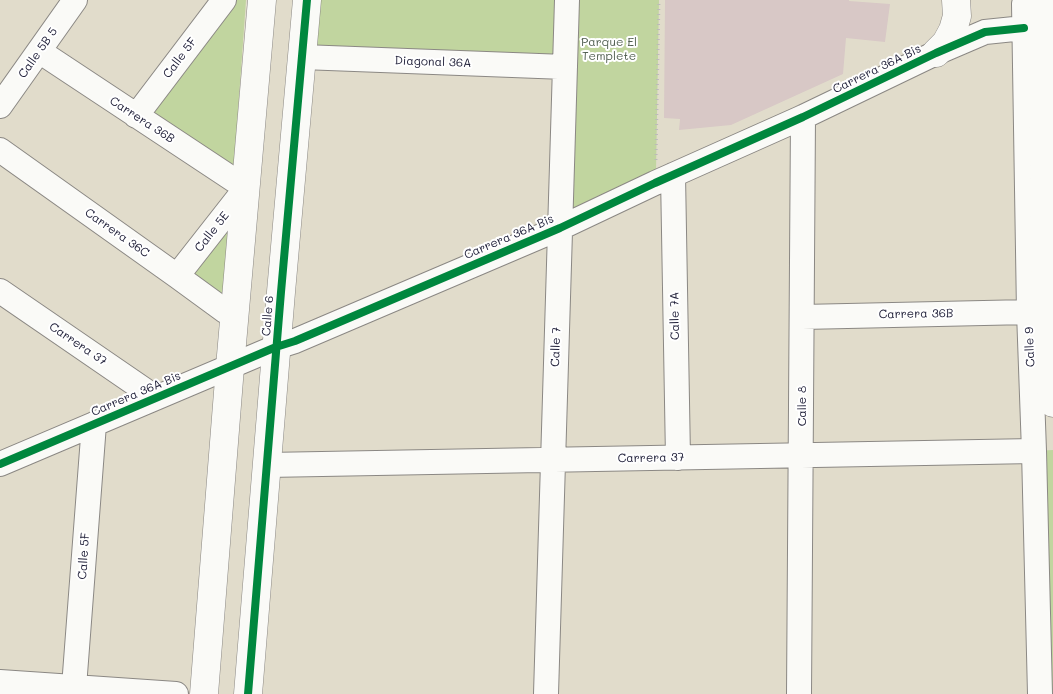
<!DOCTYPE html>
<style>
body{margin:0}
canvas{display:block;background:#e1dccb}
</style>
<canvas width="1053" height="694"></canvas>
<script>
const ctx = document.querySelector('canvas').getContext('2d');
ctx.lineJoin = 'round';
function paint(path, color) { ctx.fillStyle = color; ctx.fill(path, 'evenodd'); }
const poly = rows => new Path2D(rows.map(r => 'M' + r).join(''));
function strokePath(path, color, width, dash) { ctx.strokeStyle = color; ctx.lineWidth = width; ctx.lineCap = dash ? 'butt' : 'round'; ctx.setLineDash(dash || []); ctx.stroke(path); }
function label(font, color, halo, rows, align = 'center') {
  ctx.font = font + ' Mali,sans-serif'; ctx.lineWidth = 4; ctx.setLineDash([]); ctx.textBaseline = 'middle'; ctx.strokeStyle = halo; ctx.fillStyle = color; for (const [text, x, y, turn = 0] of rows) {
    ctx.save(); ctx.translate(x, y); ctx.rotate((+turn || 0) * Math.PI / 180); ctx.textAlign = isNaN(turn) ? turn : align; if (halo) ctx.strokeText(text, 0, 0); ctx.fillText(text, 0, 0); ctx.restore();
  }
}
paint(poly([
 [236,0,246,0,234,168,141,115],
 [307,0,659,0,656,172,560,228,565,68,302,57],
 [232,214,223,307,181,274],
 [1053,450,1053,694,1040,694,1034,451]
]), '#c1d59f');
paint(poly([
 [665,0,849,0,849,1,890,4,885,42,846,38,843,74,731,125,679,130,680,119,664,118]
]), '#d8c8c6');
const minor = poly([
 [1027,0,1024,4,1029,312,1034,451,1040,694],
 [39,51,246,188,177,276],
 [302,57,565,67],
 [0,106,75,0],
 [136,116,224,0],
 [0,150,177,276,225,311,235,316],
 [673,175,678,458],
 [0,291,156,398],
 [802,317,1029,312],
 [0,464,276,347,295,341,560,228,655,183,803,117,936,53,985,32,1024,28],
 [267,465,1034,451],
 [0,682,176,694],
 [74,687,94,424],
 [546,694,567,0],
 [799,694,803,117]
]);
const secondary = poly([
 [1042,0,1046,305,1049,368,1053,403],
 [936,53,946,43,953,30,957,16,956,0],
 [204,694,230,367,262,0],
 [248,694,281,292,307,0]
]);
strokePath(minor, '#8b8884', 26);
strokePath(secondary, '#8b8884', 29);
strokePath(poly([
 [656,160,659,0]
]), '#bcbaba', 3, [1, 4]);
strokePath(minor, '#fafaf7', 24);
strokePath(secondary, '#fafaf7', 28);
strokePath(poly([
 [0,464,276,347,295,341,560,228,655,183,803,117,936,53,985,32,1024,28],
 [248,694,281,292,307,0]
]), '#00873e', 8);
label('12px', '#515f51', '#fff', [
 ["Parque El",609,42],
 ["Templete",609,56]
]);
label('12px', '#22223b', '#fff', [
 ["Calle 5B 5",38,53,-55],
 ["Calle 5F",180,58,-53],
 ["Diagonal 36A",433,62,2],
 ["Carrera 36A Bis",877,69,-26],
 ["Carrera 36B",142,120,33],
 ["Calle 5E",212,232,-52],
 ["Carrera 36C",117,233,35],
 ["Carrera 36A Bis",509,237,-23],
 ["Carrera 36B",916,314,-1],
 ["Calle 6",268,316,-85],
 ["Calle 7A",675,316,-91],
 ["Carrera 37",78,344,34],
 ["Calle 7",556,347,-88],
 ["Calle 9",1030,347,-92],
 ["Carrera 36A Bis",136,394,-23],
 ["Calle 8",802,406,-90],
 ["Carrera 37",651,458,-1],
 ["Calle 5F",84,556,-86]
]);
</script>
